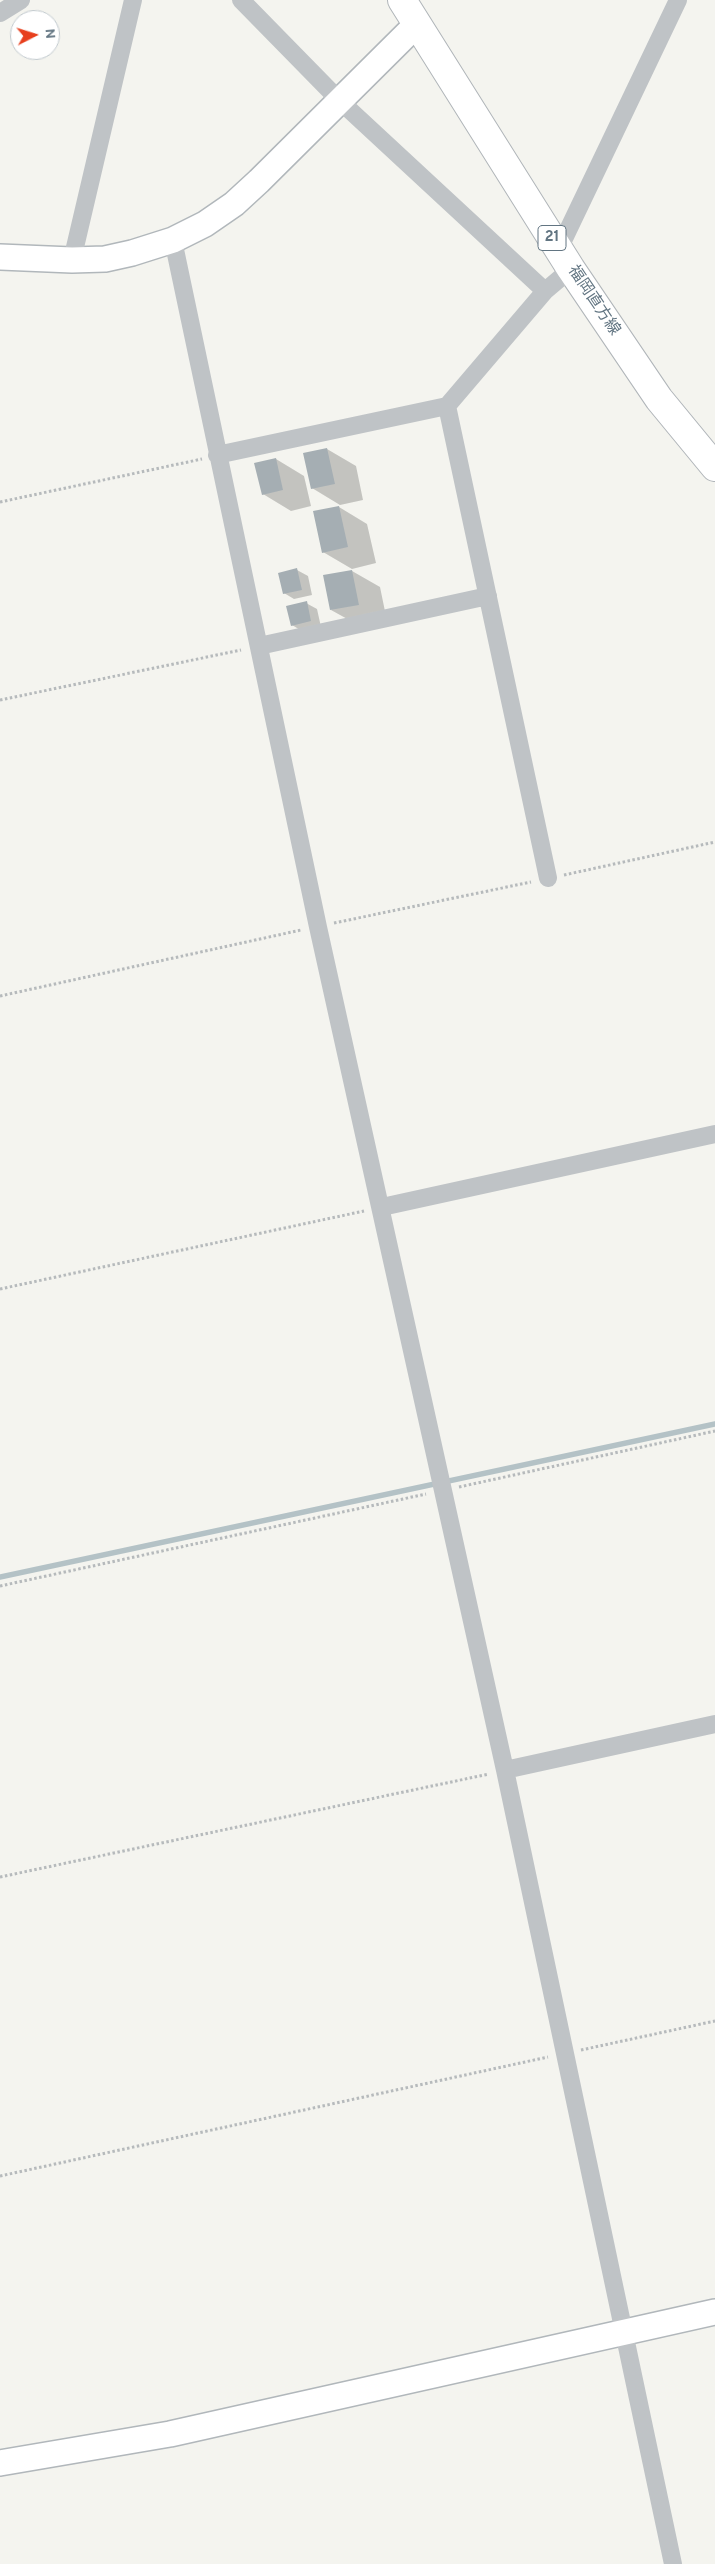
<!DOCTYPE html>
<meta charset="utf-8">
<style>
body{margin:0}
#map{position:relative;width:715px;height:2564px;overflow:hidden;background:#f4f4ef;font-family:Overpass,sans-serif}
canvas{display:block}
.north{position:absolute;left:10px;top:10px;width:50px;height:50px;box-sizing:border-box;background:#fff;border:1px solid #c0c8cd;border-radius:50%;rotate:85deg;font-size:14px;font-weight:700;line-height:20px;text-align:center;color:#627582}
.north::after{content:'';display:block;margin:auto;width:18px;height:22px;background:#e73f1d;clip-path:polygon(50% 0,100% 100%,50% 72%,0 100%)}
</style>
<div id="map">
<canvas width="715" height="2564"></canvas>
<div class="north">N</div>
</div>
<script>
const ctx = document.querySelector('canvas').getContext('2d');
ctx.lineJoin = 'round';
function paint(path, color) { ctx.fillStyle = color; ctx.fill(path, 'evenodd'); }
const poly = rows => new Path2D(rows.map(r => 'M' + r).join(''));
function strokePath(path, color, width, dash) { ctx.strokeStyle = color; ctx.lineWidth = width; ctx.lineCap = dash ? 'butt' : 'round'; ctx.setLineDash(dash || []); ctx.stroke(path); }
function label(font, color, halo, rows, align = 'center') {
  ctx.font = font + ' Overpass,"Noto Sans JP",sans-serif'; ctx.lineWidth = 5; ctx.setLineDash([]); ctx.textBaseline = 'middle'; ctx.strokeStyle = halo; ctx.fillStyle = color; for (const [text, x, y, turn = 0] of rows) {
    ctx.save(); ctx.translate(x, y); ctx.rotate((+turn || 0) * Math.PI / 180); ctx.textAlign = isNaN(turn) ? turn : align; if (halo) ctx.strokeText(text, 0, 0); ctx.fillText(text, 0, 0); ctx.restore();
  }
}
paint(poly([
 [327,449,356,466,363,500,340,505,312,488],
 [276,459,304,476,311,506,291,511,263,494],
 [339,507,367,524,376,563,352,569,323,552],
 [297,570,308,576,312,595,294,599,284,593],
 [352,571,380,587,387,621,360,626,331,610],
 [306,603,317,609,321,627,302,631,292,625]
]), '#0003');
strokePath(poly([
 [0,1577,715,1424]
]), '#b4c2c6', 5.5);
paint(poly([
 [327,448,335,484,311,489,303,453],
 [276,458,283,490,262,495,254,463],
 [339,506,348,547,322,553,313,511],
 [297,568,302,590,283,594,278,573],
 [352,570,359,605,330,610,323,575],
 [307,601,311,621,291,626,286,606]
]), '#a5aeb3');
const secondary = poly([
 [0,257,72,260,105,259,132,253,173,240,205,224,234,204,259,181,417,24],
 [0,2463,170,2434,715,2312]
]);
const primary = poly([
 [402,0,571,269,659,399,715,467]
]);
strokePath(secondary, '#b1b7bb', 28);
strokePath(primary, '#b0b5b9', 30);
strokePath(poly([
 [0,502,202,459],
 [0,700,241,650],
 [564,875,715,842],
 [334,923,531,882],
 [0,996,301,930],
 [0,1289,364,1211],
 [459,1487,715,1431],
 [0,1586,426,1494],
 [0,1877,489,1774],
 [581,2050,715,2021],
 [0,2176,548,2057]
]), '#b6babc', 3, [2.5, 2.5]);
strokePath(poly([
 [241,0,340,101,545,291],
 [0,13,21,0],
 [173,240,318,927,505,1770,673,2564],
 [559,249,678,0],
 [72,260,133,0],
 [447,406,548,878],
 [217,455,447,406,545,291,571,269],
 [259,646,488,596],
 [382,1207,715,1134],
 [505,1770,715,1724]
]), '#bfc3c6', 18);
strokePath(secondary, '#fff', 25);
strokePath(primary, '#fff', 28);
for (const [x, y, w] of [
 [552,238,28]
]) { const box = new Path2D(); box.roundRect(x - w / 2, y - 12.5, w, 25, 4); ctx.fillStyle = '#fff'; ctx.fill(box); strokePath(box, '#627582', 1); }
label('bold 15px', '#627582', null, [
 ["21",552,238]
]);
label('16px', '#627582', '#fff', [
 ["福岡直方線",593,301,56]
]);
</script>
